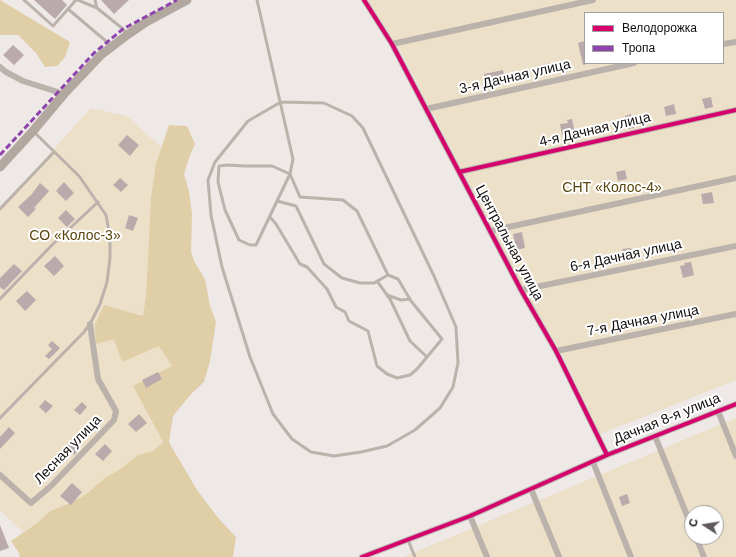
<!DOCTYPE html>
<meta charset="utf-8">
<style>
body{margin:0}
#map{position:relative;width:736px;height:557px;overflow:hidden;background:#eee8e7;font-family:Arial,sans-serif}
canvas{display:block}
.legend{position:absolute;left:584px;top:12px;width:140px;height:52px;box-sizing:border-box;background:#fff;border:1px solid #a09f9e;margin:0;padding:5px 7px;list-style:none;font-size:12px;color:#120e0d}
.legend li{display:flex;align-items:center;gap:8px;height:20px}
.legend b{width:20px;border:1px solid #a09f9e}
.north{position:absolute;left:684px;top:505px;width:40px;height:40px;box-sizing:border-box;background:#fff;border:1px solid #a09f9e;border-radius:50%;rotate:282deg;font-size:11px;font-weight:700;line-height:16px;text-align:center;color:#120e0d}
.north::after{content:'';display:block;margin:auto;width:14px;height:18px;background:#5f5a59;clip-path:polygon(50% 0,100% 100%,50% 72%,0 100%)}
</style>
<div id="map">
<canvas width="736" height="557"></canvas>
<ul class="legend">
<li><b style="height:5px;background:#d6006c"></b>Велодорожка</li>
<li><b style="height:5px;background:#8e44ad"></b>Тропа</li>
</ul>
<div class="north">С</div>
</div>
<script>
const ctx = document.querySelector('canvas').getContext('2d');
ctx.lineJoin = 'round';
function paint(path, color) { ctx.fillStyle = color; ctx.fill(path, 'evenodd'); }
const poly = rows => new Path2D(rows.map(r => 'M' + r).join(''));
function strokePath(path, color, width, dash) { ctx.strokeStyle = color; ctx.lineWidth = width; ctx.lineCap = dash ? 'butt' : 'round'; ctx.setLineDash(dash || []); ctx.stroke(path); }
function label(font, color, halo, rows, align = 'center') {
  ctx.font = font + ' Arial,sans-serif'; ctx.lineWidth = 4; ctx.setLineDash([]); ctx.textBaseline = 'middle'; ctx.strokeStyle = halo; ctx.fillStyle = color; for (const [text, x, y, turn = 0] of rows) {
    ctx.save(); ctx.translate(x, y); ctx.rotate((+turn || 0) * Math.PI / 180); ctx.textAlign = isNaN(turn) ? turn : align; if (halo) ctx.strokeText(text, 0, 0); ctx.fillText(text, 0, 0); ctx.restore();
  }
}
paint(poly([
 [368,0,736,0,736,380,600,434,562,354,522,286,400,50],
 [585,13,723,13,723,63,585,63],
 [91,108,127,116,161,147,156,163,151,198,146,295,143,316,104,305,114,339,160,346,172,366,133,386,163,442,153,451,138,455,122,468,105,478,85,495,68,504,50,511,37,523,23,532,0,510,0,208],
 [736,418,736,557,403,557],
 [692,513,716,513,716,537,692,537]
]), '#ece0c8');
paint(poly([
 [0,0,70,42,65,57,57,66,45,67,36,53,18,35,0,35],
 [169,125,187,126,195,144,190,155,184,174,189,192,192,214,191,252,194,261,205,279,210,306,216,322,210,361,204,382,191,394,173,416,169,442,174,451,197,490,219,519,236,537,233,557,20,557,19,553,11,541,37,523,50,511,68,504,85,495,105,478,122,468,138,455,153,451,163,442,133,386,172,366,159,346,122,362,114,339,96,344,95,325,104,305,143,316,146,295,151,198,156,163]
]), '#e0cea7');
paint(poly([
 [34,0,62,0,67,5,55,19],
 [101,0,129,0,114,14],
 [585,41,585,65,583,65,578,43],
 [13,45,24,55,14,65,3,55],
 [551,63,553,72,539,75,537,66],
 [503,70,506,83,487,88,484,74],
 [711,97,713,107,705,109,702,99],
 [674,104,676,114,666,116,664,107],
 [631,114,634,128,628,129,625,116],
 [572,119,575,132,562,135,560,124,568,123,567,120],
 [127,135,139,145,130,156,118,145],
 [625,170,627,179,618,181,616,172],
 [120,178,128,185,121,192,113,185],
 [64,182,74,193,66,201,56,191],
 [40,183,49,191,34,208,36,209,28,217,18,207,32,194],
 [712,192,714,203,703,204,701,194],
 [66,210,75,219,67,227,58,218],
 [129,215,138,218,133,231,125,228],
 [522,232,525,248,516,250,513,234],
 [631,248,633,260,624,261,622,249],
 [55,256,64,266,54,276,44,266],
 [691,262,694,275,683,278,680,266,685,265,684,263],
 [14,264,22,271,4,290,0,287,0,278],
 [27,291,36,300,25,311,16,301],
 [52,341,60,348,49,359,45,356,52,349,48,345],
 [158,372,162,379,146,388,142,380],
 [45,400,53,406,46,413,39,407],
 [82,402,87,407,80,415,74,410],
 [139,414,147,423,136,432,128,424],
 [9,427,15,433,0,449,0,437],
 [71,442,80,449,74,455,66,447],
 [105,444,112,451,103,461,95,454],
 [72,483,82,492,71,505,60,496],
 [627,494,630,503,622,506,619,497],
 [0,525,9,548,0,551]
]), '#bbaaac');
strokePath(poly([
 [24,0,53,26,76,0],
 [78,0,97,8,123,29,127,35],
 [95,0,97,8],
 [257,0,293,159,290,174,256,245,250,245,239,240,225,210,218,182,219,166,228,165,244,166,272,166,290,174,300,197,343,200,357,211,388,275],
 [68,9,107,42,110,46],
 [281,102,324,103,352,116,363,128,434,276,456,327,458,363,453,387,440,408,415,430,387,446,361,452,334,456,311,452,292,439,273,414,250,357,222,267,211,215,208,180,215,162,248,121,281,102],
 [0,209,54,152],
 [270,217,276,224,300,264,307,267,327,289,336,307,345,312,349,321,368,331,377,366,387,374,397,378,410,375,417,369,442,339,411,301,398,279,388,275,374,283,360,283,342,278,324,264,296,206,277,201],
 [377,281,390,299,410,341,427,357],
 [387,295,401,300,410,299],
 [0,299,52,245,98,202],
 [0,418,84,332,90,324,100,304,107,282,110,258,110,237,106,215,79,176,34,132],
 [408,540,415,557]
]), '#bbb2ac', 3);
strokePath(poly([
 [364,0,392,44,521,290,556,351,607,455],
 [392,44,593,0],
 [723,44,736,42],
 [0,67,6,72,23,81,64,94],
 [426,109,634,63],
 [459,172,736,110],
 [490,231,736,178],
 [521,290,736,246],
 [556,351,736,314],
 [718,411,736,456],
 [655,436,692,528],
 [593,462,631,557],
 [0,475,31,503,51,486,114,420,116,411,98,379,90,324],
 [531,489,559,557],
 [470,516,487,557],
 [696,537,704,557],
 [362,557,470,516,607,455,736,404]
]), '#bbb2ac', 6);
strokePath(poly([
 [0,167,33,131,64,94,101,55,127,35,146,22,187,0]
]), '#b2a8a0', 9);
strokePath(poly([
 [0,155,94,53,123,29,177,0]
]), '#8e44ad', 3, [6, 3]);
strokePath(poly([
 [364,0,392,44,521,290,556,351,607,455],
 [459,172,736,110],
 [362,557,470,516,607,455,736,404]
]), '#d6006c', 4);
label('14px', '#120e0d', '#fff', [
 ["3-я Дачная улица",515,77,-13],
 ["4-я Дачная улица",595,130,-13],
 ["Центральная улица",509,243,62],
 ["6-я Дачная улица",626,256,-12],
 ["7-я Дачная улица",643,321,-11],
 ["Дачная 8-я улица",667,419,-22],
 ["Лесная улица",68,450,-46]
]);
label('14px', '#58440c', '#fff', [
 ["СНТ «Колос-4»",612,188],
 ["СО «Колос-3»",75,236]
]);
</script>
